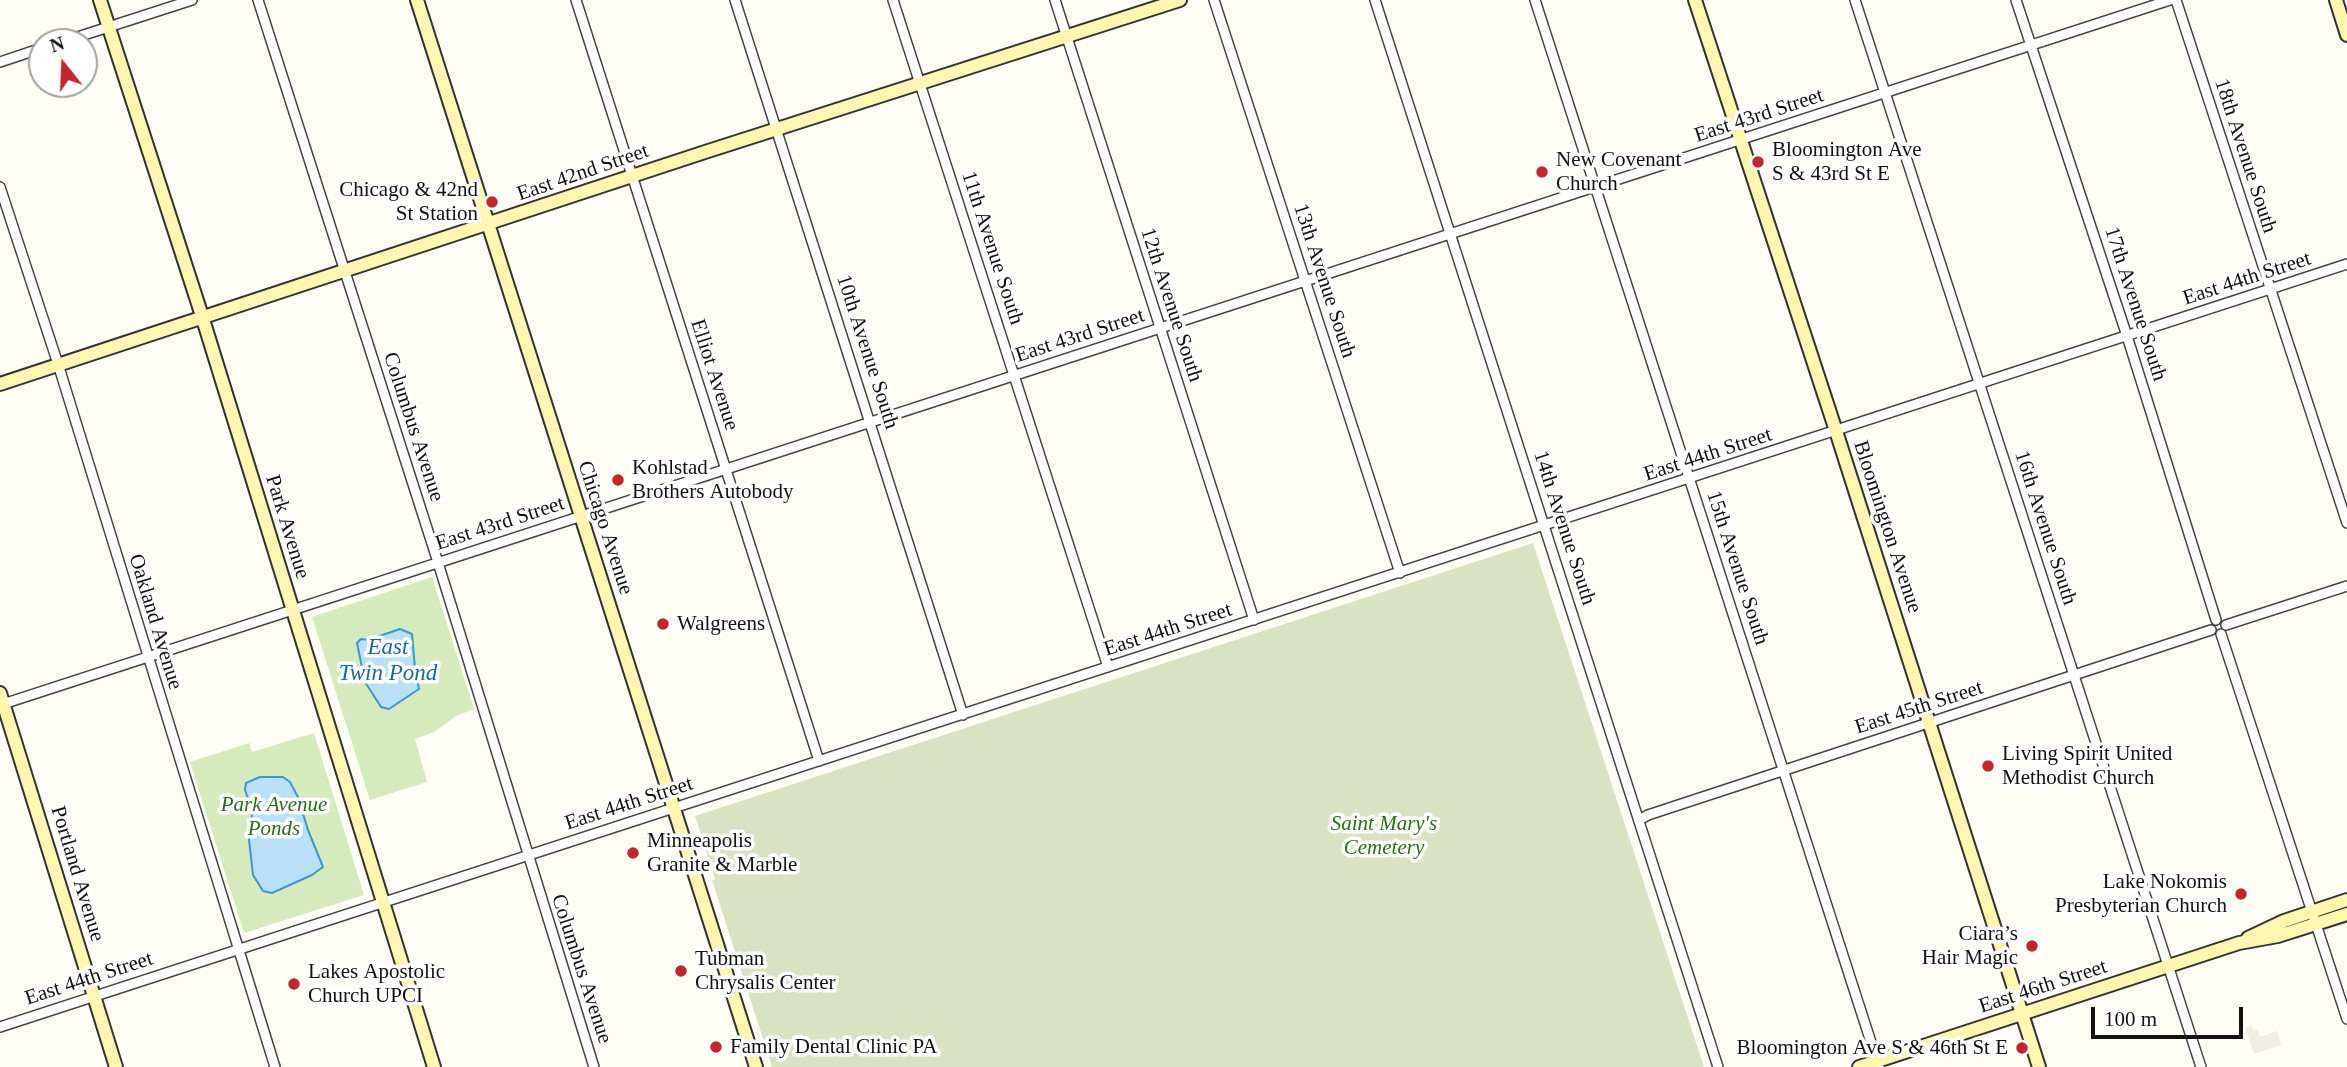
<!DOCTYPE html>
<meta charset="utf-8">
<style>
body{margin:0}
#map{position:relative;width:2347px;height:1067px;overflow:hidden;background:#fffdf5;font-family:"Times New Roman",serif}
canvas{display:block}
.north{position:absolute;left:28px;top:28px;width:70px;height:70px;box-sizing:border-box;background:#fff;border:2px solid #a0a0a0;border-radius:50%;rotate:342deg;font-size:19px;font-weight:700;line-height:28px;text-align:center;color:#111}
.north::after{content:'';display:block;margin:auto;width:24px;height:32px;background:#c4262e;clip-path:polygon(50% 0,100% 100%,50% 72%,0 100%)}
.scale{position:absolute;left:2091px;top:1007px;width:152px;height:32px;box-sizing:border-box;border:4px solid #111;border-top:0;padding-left:9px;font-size:21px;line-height:24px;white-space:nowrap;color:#111;-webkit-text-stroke:5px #fff;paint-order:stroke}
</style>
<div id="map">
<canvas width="2347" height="1067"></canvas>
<div class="north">N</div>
<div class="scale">100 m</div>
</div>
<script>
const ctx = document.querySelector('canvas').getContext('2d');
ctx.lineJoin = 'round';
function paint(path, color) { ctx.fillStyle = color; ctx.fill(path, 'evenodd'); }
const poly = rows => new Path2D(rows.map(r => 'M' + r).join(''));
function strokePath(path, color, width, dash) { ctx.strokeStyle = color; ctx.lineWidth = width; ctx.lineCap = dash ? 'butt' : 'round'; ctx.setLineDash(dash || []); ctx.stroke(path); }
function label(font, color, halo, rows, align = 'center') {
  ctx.font = font + ' "Times New Roman",serif'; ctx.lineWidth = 7; ctx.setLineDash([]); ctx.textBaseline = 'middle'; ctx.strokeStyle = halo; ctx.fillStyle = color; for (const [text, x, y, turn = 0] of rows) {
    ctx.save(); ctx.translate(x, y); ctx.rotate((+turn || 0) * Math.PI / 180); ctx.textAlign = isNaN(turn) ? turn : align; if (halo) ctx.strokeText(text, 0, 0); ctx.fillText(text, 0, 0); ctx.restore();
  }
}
paint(poly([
 [432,577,474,709,456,716,434,732,415,739,427,782,370,800,312,617],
 [314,733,364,895,244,933,190,762,249,743,252,752]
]), '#d5ebbd');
paint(poly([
 [1533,543,1704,1067,772,1067,712,880,715,879,695,816]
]), '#d9e3c4');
paint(poly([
 [2252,1026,2253,1030,2257,1029,2260,1037,2277,1031,2281,1045,2254,1054,2245,1028]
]), '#f1ede2');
const water = poly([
 [400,629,412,634,415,668,419,689,389,709,381,707,365,682,357,643,361,639,368,640,400,629],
 [260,777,283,777,290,782,298,797,308,830,323,867,312,875,272,893,263,891,253,875,249,840,249,824,253,813,245,790,246,783,260,777]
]);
paint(water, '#b9e0f7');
strokePath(water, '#3f96cf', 2);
const street = poly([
 [258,0,435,553,594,1067],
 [576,0,819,761],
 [735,0,963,715],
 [893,0,1108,667],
 [1055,0,1254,620],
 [1214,0,1400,573],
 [1375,0,1718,1067],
 [1535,0,1879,1067],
 [1855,0,2201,1067],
 [2016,0,2127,336,2216,620],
 [2176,0,2347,523],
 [62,42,192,0],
 [0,62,42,48],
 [0,187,58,364,275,1067],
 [2226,625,2347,586],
 [2221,634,2347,1019],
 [0,705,2170,0],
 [1639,820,1648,815,2211,630],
 [0,1027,2347,264]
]);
const secondary = poly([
 [100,0,202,316,434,1067],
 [417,0,756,1067],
 [1695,0,1836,431,2039,1067],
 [2336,0,2347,35],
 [0,384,705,152,1180,0],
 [0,693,116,1067],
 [2248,938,2284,921,2347,900],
 [1859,1067,2239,943,2278,936,2347,914]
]);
strokePath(street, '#444', 12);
strokePath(secondary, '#333', 16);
strokePath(street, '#fff', 9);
strokePath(secondary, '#fff6b0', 12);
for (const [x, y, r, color] of [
 [1758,162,7,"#c4262e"],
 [1542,172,7,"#c4262e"],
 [492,202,7,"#c4262e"],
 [618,480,7,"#c4262e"],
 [663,624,7,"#c4262e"],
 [1988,766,7,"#c4262e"],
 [633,853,7,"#c4262e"],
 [2241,894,7,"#c4262e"],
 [2032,946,7,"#c4262e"],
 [681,971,7,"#c4262e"],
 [294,984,7,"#c4262e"],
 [716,1047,7,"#c4262e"],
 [2022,1048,7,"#c4262e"]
]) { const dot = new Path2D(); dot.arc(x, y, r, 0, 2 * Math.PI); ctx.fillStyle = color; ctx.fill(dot); strokePath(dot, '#fff', 2.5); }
label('21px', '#111', '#fff', [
 ["East 43rd Street",1759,116,-18],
 ["18th Avenue South",2245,156,72],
 ["East 42nd Street",583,173,-19],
 ["11th Avenue South",992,248,72],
 ["East 44th Street",2247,279,-18],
 ["13th Avenue South",1324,281,72],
 ["17th Avenue South",2135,304,72],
 ["12th Avenue South",1171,305,72],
 ["East 43rd Street",1080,336,-18],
 ["10th Avenue South",867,352,72],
 ["Elliot Avenue",714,375,72],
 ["Columbus Avenue",413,427,72],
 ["East 44th Street",1708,455,-18],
 ["East 43rd Street",500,524,-18],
 ["Park Avenue",287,527,73],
 ["Bloomington Avenue",1887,527,72],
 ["Chicago Avenue",605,528,72],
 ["14th Avenue South",1564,528,72],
 ["16th Avenue South",2045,528,72],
 ["15th Avenue South",1737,568,72],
 ["Oakland Avenue",155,622,73],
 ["East 44th Street",1168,630,-18],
 ["East 45th Street",1919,708,-18],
 ["East 44th Street",629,804,-18],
 ["Portland Avenue",77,874,73],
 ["Columbus Avenue",581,969,72],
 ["East 44th Street",89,979,-18],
 ["East 46th Street",2043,987,-18]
]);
label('21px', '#111', '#fff', [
 ["Bloomington Ave",1772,150],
 ["S & 43rd St E",1772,174],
 ["New Covenant",1556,160],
 ["Church",1556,184],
 ["Chicago & 42nd",478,190,"right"],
 ["St Station",478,214,"right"],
 ["Kohlstad",632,468],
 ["Brothers Autobody",632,492],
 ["Walgreens",677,624],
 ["Living Spirit United",2002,754],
 ["Methodist Church",2002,778],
 ["Minneapolis",647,841],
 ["Granite & Marble",647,865],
 ["Lake Nokomis",2227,882,"right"],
 ["Presbyterian Church",2227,906,"right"],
 ["Ciara’s",2018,934,"right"],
 ["Hair Magic",2018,958,"right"],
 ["Tubman",695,959],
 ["Chrysalis Center",695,983],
 ["Lakes Apostolic",308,972],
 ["Church UPCI",308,996],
 ["Family Dental Clinic PA",730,1047],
 ["Bloomington Ave S & 46th St E",2008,1048,"right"]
], 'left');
label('italic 21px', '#2f6b1f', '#fff', [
 ["Park Avenue",274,805],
 ["Ponds",274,829],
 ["Saint Mary's",1384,824],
 ["Cemetery",1384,848]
]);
label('italic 23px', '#1768a6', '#fff', [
 ["East",388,648],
 ["Twin Pond",388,674]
]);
</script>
